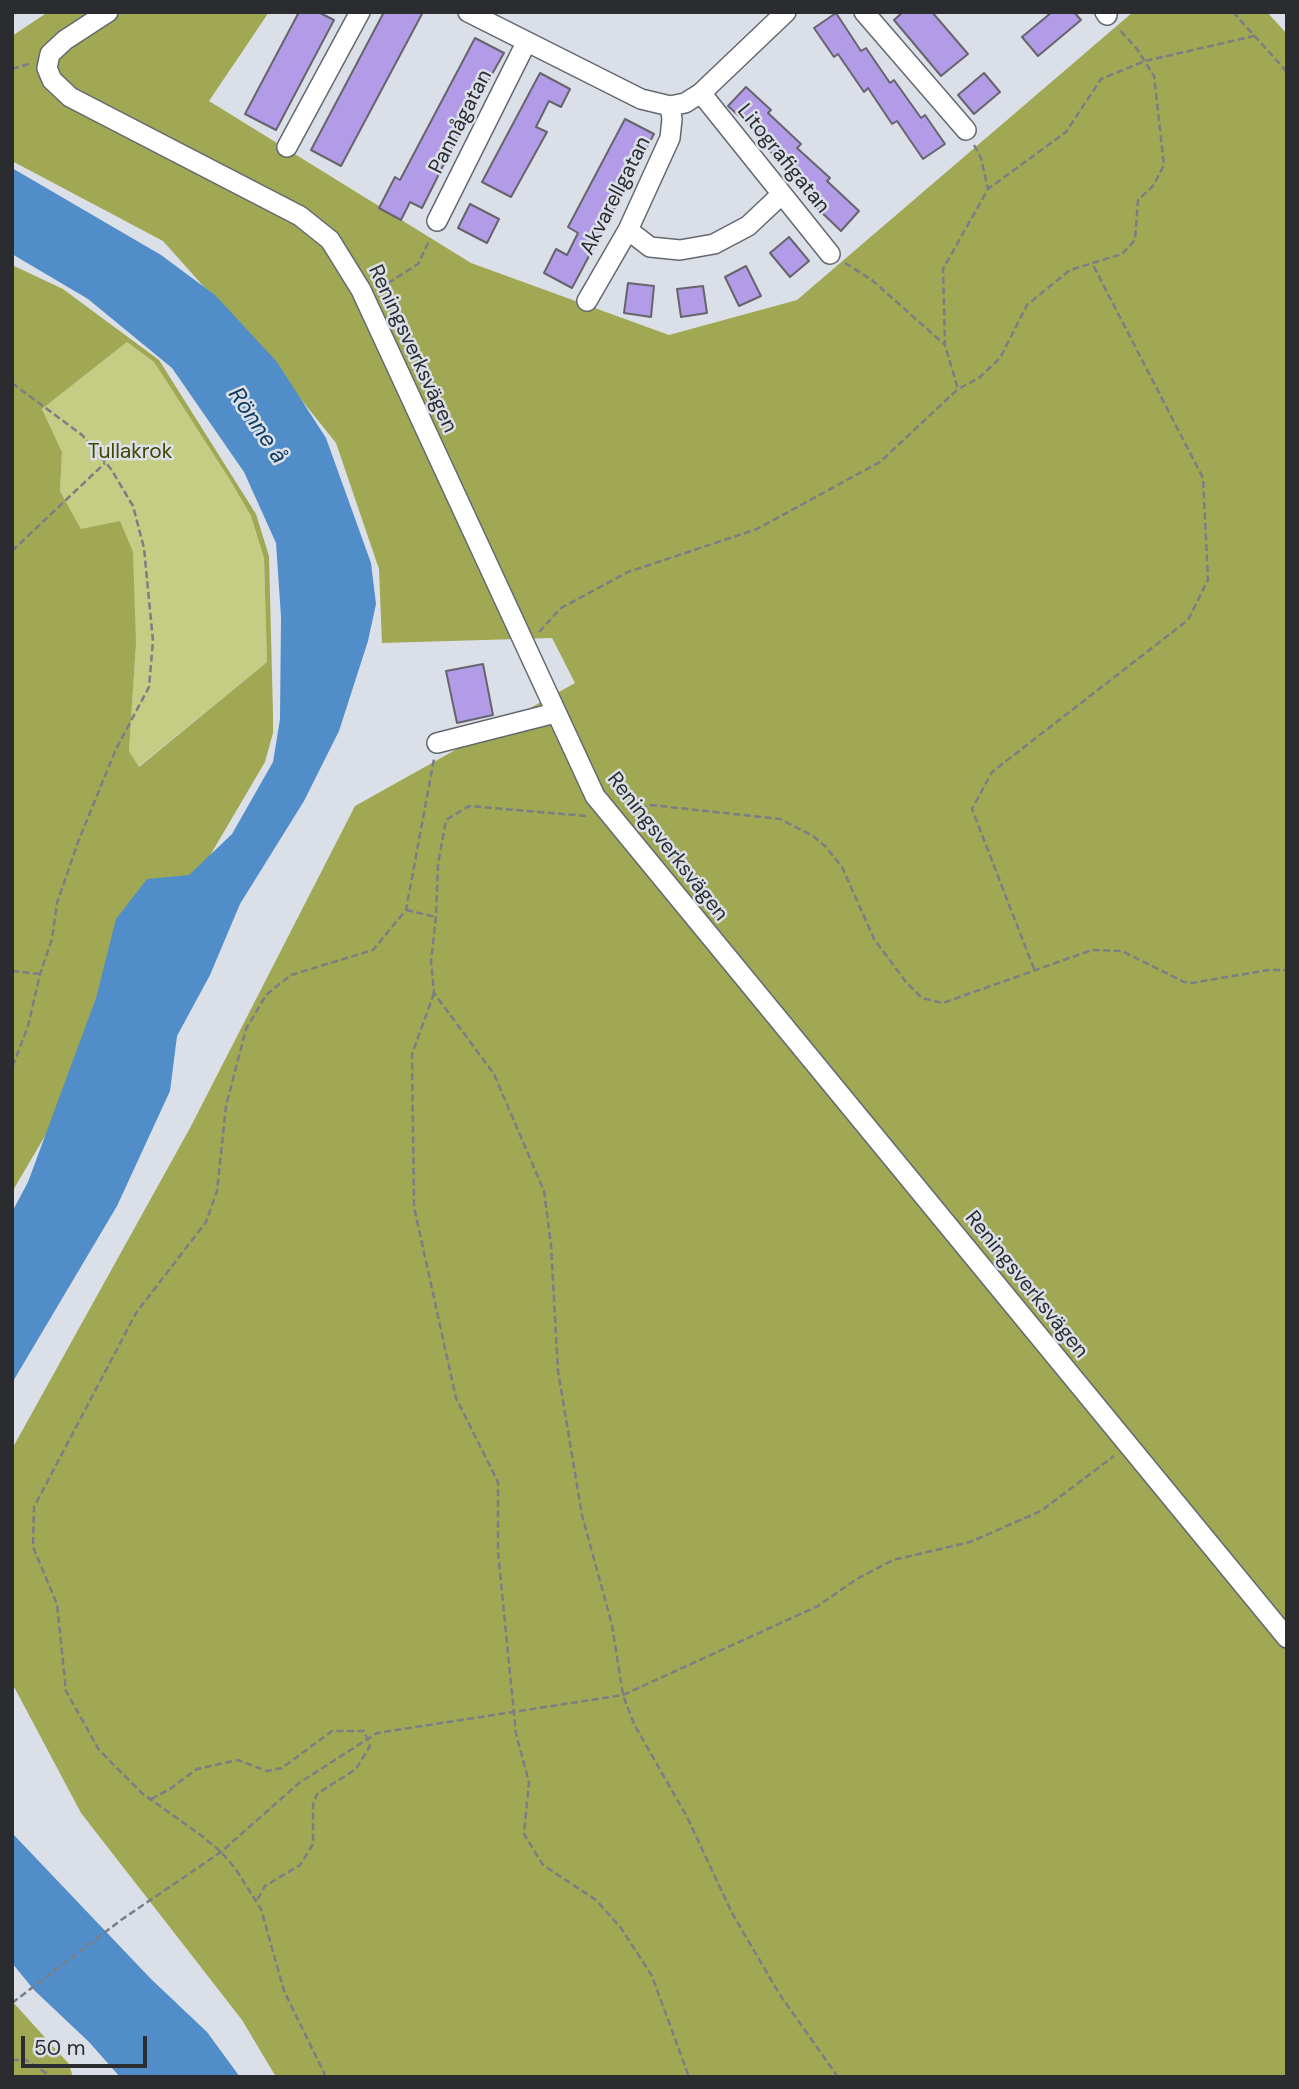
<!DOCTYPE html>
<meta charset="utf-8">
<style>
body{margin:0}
#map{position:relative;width:1299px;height:2089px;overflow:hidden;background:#dbe0e8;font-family:"DM Sans",sans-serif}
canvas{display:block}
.frame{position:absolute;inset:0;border:14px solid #2a2c30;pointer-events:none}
.scale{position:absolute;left:21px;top:2036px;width:126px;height:32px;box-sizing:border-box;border:4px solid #2a2c30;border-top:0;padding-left:9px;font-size:21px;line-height:24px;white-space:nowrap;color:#2a2c30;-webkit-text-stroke:5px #dbe0e8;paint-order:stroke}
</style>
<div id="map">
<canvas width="1299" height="2089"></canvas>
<div class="frame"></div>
<div class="scale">50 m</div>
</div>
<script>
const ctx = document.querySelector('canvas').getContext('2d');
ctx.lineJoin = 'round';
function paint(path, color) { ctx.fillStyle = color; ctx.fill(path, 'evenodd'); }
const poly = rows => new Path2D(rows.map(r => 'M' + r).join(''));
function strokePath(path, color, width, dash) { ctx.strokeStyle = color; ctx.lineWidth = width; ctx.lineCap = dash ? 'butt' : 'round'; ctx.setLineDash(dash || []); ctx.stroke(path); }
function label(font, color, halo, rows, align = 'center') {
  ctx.font = font + ' "DM Sans",sans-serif'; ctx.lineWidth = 5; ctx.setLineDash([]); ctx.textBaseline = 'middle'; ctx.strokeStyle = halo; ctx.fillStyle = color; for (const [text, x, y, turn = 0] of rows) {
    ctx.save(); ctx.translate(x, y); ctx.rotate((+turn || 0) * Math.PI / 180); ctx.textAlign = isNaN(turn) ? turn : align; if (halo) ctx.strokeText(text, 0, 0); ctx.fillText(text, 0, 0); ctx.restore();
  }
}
paint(poly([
 [127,342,154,362,230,480,251,516,264,558,267,662,138,767,129,751,136,644,81,529,60,491,62,452,42,409]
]), '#c5cc84');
paint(poly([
 [48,12,269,12,209,101,471,263,669,335,797,300,1133,12,1267,12,1287,34,1287,2077,276,2077,242,2020,81,1813,12,1683,12,1449,190,1128,355,806,575,683,552,638,382,643,379,569,336,443,271,362,163,241,12,161,12,36],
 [12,265,63,289,159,360,256,514,269,556,273,713,273,733,265,762,12,1192],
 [127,342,154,362,230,480,251,516,264,558,267,662,139,767,129,751,136,644,133,552,120,521,81,529,60,491,62,452,42,409],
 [12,2001,69,2064,73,2077,12,2077]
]), '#a1a853');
paint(poly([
 [12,168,161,255,215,295,277,362,326,438,371,563,376,604,368,641,339,731,304,801,240,904,210,975,177,1036,170,1091,117,1206,12,1383,12,1212,28,1182,96,998,116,919,147,879,189,875,232,834,273,762,280,719,281,617,276,543,244,472,172,368,88,299,12,254],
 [12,1833,151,1979,207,2032,240,2077,120,2077,89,2042,34,1990,12,1963]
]), '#518dc8');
const building = poly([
 [299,12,318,12,334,20,276,130,245,114,299,12],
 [384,12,423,12,341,166,311,150,384,12],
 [903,12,932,12,968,54,941,76,894,20,903,12],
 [1052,12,1074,12,1081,20,1038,56,1022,37,1052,12],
 [836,13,861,51,866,48,890,83,894,80,921,118,925,115,945,144,923,159,897,121,892,124,868,88,864,92,838,54,834,57,814,28,836,13],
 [475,38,504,53,467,118,422,208,410,202,401,220,379,208,395,177,400,180,475,38],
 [540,73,570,89,561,107,549,101,536,127,547,132,511,197,482,182,540,73],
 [984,73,1000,92,974,114,958,95,984,73],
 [746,87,771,110,768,113,801,144,797,148,830,178,827,181,859,211,841,231,816,207,819,204,787,173,790,170,758,140,761,136,728,106,746,87],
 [625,119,654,134,572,288,544,273,556,249,567,255,578,233,568,227,625,119],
 [470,204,499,219,487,243,458,228,470,204],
 [789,237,809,261,790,277,770,253,789,237],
 [746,266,761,296,739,306,725,277,746,266],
 [628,283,654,286,651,317,624,313,628,283],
 [703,286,707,313,681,317,677,289,703,286],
 [483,664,493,715,457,723,446,671,483,664]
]);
paint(building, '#b29be7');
strokePath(building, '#66646c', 2);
const minor = poly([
 [108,12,65,40,50,54,47,68,52,80,70,97,300,216,330,240,361,290,595,796,1287,1638],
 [468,12,641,99,670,106,685,103,701,93,786,12],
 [864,12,966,130],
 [1105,12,1107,15],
 [701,93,830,254],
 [287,147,360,12],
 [437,221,526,43],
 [628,230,650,247,680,250,714,244,748,226,782,194],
 [587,301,628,230,670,138,672,119,670,106],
 [437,743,555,713]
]);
strokePath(minor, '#646870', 22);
strokePath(poly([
 [1233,12,1287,72],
 [12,69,29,64],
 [974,145,981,158,988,189],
 [845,263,872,280,945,345],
 [377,282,390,282,418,264,430,239],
 [12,383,82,435,111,469,133,506,144,548,153,641,149,687,116,749,78,842,57,903,52,939,40,974,28,1026,12,1068],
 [960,388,979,378,1000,358,1027,305,1070,270,1122,254,1135,240,1138,200,1153,186,1164,165,1154,76,1137,49,1118,28],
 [12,551,105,463],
 [539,632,561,608,628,572,757,529,880,462,958,389,945,345,943,269,988,189,1066,132,1101,79,1145,61,1254,36],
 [630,812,651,805,780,819,813,836,825,846,842,867,874,939,906,982,922,998,943,1003,1092,950,1122,951,1184,982,1192,983,1268,970,1287,970],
 [586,816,469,806,446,820,438,864,436,917,431,961,434,993,494,1074,544,1191,551,1245,558,1371,582,1515,612,1625,623,1695,634,1724,687,1817,732,1913,780,1995,838,2077],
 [406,910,436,917],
 [1034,969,972,809,992,772,1188,620,1208,580,1203,478,1092,263],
 [12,971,40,974],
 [434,993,412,1054,414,1207,456,1398,498,1482,498,1552,516,1734,529,1782,524,1834,543,1865,596,1900,621,1928,652,1976,689,2077],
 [151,1799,170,1789,197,1769,238,1760,267,1771,282,1768,332,1731,364,1731,370,1746,356,1769,317,1794,313,1805,313,1844,300,1865,265,1886,256,1902],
 [12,2003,121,1920,221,1852,299,1783,377,1733,623,1695,818,1606,855,1580,893,1560,970,1542,1041,1511,1114,1456],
 [12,2060,26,2060,52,2077],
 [326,2077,284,1991,261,1909,235,1868,221,1852,202,1836,143,1794,99,1750,66,1691,57,1604,33,1547,34,1507,136,1313,206,1222,217,1191,226,1106,246,1029,266,995,291,975,373,950,406,910,434,759]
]), '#7b7e84', 2.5, [7, 3.5]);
strokePath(minor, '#fff', 19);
label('21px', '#2a2c30', '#dbe0e8', [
 ["Pannågatan",461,122,-63],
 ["Litografigatan",783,159,51],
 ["Akvarellgatan",616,196,-63],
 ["Reningsverksvägen",412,349,65],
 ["Reningsverksvägen",667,847,52],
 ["Reningsverksvägen",1026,1285,51]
]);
label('21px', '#434602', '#dbe0e8', [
 ["Tullakrok",130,452]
]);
label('italic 23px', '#0c3a61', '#dbe0e8', [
 ["Rönne å",257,426,56]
]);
</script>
